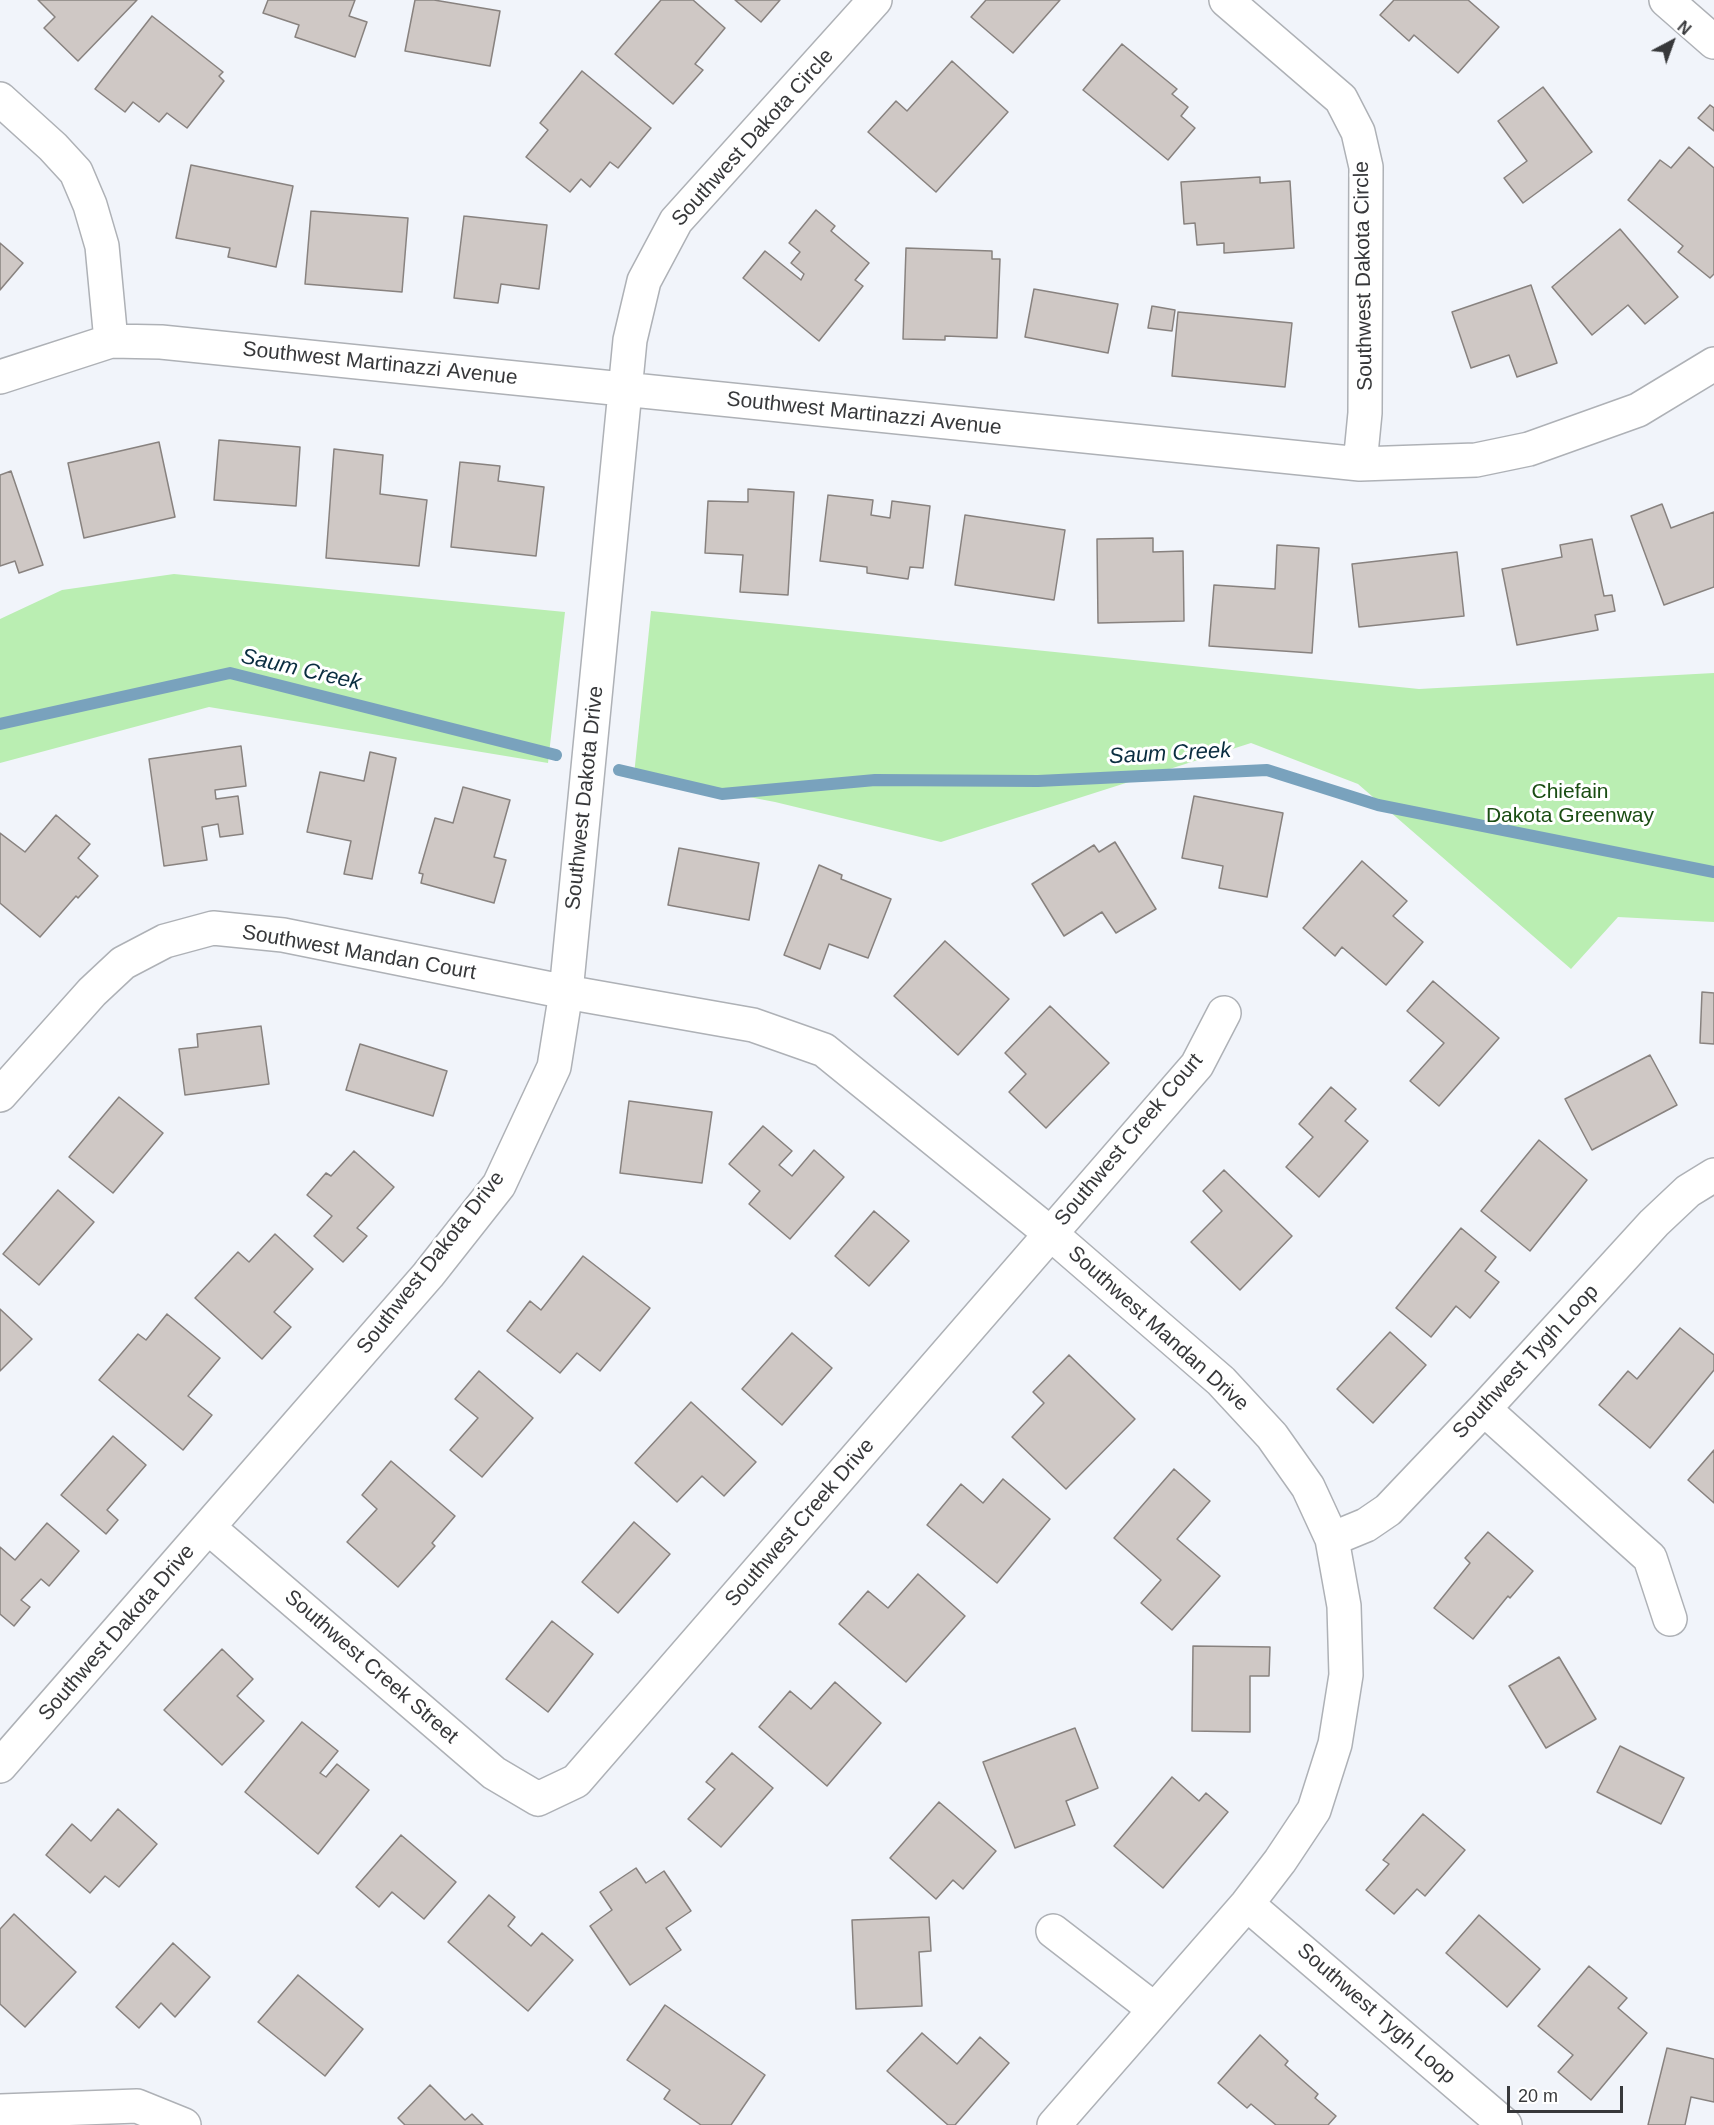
<!DOCTYPE html>
<style>
body{margin:0}
#map{position:relative;width:1714px;height:2125px;overflow:hidden;background:#f1f4fa;font-family:Helvetica,sans-serif}
canvas{display:block}
.north{position:absolute;left:1642px;top:12px;width:60px;height:60px;-webkit-text-stroke:4px #fff;paint-order:stroke;rotate:41deg;font-size:16px;font-weight:700;line-height:24px;text-align:center;color:#37383a}
.north::after{content:'';display:block;margin:auto;width:21px;height:27px;background:#37383a;clip-path:polygon(50% 0,100% 100%,50% 72%,0 100%)}
.scale{position:absolute;left:1507px;top:2086px;width:116px;height:27px;box-sizing:border-box;border:3px solid #37383a;border-top:0;padding-left:8px;font-size:18px;line-height:21px;white-space:nowrap;color:#37383a;-webkit-text-stroke:4px #fff;paint-order:stroke}
</style>
<div id="map">
<canvas width="1714" height="2125"></canvas>
<div class="north">N</div>
<div class="scale">20 m</div>
</div>
<script>
const ctx = document.querySelector('canvas').getContext('2d');
ctx.lineJoin = 'round';
function paint(path, color) { ctx.fillStyle = color; ctx.fill(path, 'evenodd'); }
const poly = rows => new Path2D(rows.map(r => 'M' + r).join(''));
function strokePath(path, color, width, dash) { ctx.strokeStyle = color; ctx.lineWidth = width; ctx.lineCap = dash ? 'butt' : 'round'; ctx.setLineDash(dash || []); ctx.stroke(path); }
function label(font, color, halo, rows, align = 'center') {
  ctx.font = font + ' Helvetica,sans-serif'; ctx.lineWidth = 6; ctx.setLineDash([]); ctx.textBaseline = 'middle'; ctx.strokeStyle = halo; ctx.fillStyle = color; for (const [text, x, y, turn = 0] of rows) {
    ctx.save(); ctx.translate(x, y); ctx.rotate((+turn || 0) * Math.PI / 180); ctx.textAlign = isNaN(turn) ? turn : align; if (halo) ctx.strokeText(text, 0, 0); ctx.fillText(text, 0, 0); ctx.restore();
  }
}
paint(poly([
 [174,574,565,612,548,763,209,707,0,763,0,619,62,590],
 [651,611,1419,689,1714,673,1714,922,1618,917,1571,969,1358,784,1251,743,941,842,775,802,634,775]
]), '#baeeb2');
strokePath(poly([
 [0,724,230,673,556,755],
 [619,770,722,794,875,780,1038,781,1267,770,1378,805,1714,872]
]), '#79a2bd', 12);
const building = poly([
 [38,0,137,0,78,61,44,28,55,17,38,0],
 [268,0,355,0,349,16,367,22,355,57,295,37,299,25,263,13,268,0],
 [415,0,434,0,500,11,490,66,405,51,415,0],
 [661,0,693,0,725,28,695,64,703,70,673,104,615,54,661,0],
 [735,0,780,0,761,22,735,0],
 [986,0,1060,0,1013,53,971,17,986,0],
 [1394,0,1468,0,1499,27,1458,73,1414,35,1409,41,1380,15,1394,0],
 [152,16,223,72,219,76,224,81,187,128,167,113,159,122,133,102,125,112,95,89,152,16],
 [1122,44,1177,89,1172,94,1188,107,1181,116,1195,128,1168,160,1083,90,1122,44],
 [952,61,1008,112,936,192,868,132,896,101,907,111,952,61],
 [582,71,651,128,618,168,610,162,590,187,581,179,570,192,526,157,548,130,540,123,582,71],
 [1543,87,1592,152,1523,203,1504,178,1527,161,1498,121,1543,87],
 [1710,105,1714,108,1714,131,1698,118,1710,105],
 [1689,147,1714,168,1714,274,1710,278,1678,252,1683,246,1628,200,1660,160,1671,168,1689,147],
 [191,165,293,186,276,267,228,257,230,248,176,238,191,165],
 [1260,177,1260,183,1290,181,1294,248,1224,253,1224,243,1197,245,1195,223,1184,224,1181,182,1260,177],
 [816,210,835,226,831,231,869,263,855,280,863,286,819,341,743,278,765,251,801,280,804,274,791,263,800,252,789,243,816,210],
 [311,211,408,218,402,292,305,284,311,211],
 [464,216,547,225,539,289,501,284,498,303,454,298,464,216],
 [1620,229,1678,297,1645,324,1628,305,1592,335,1552,287,1620,229],
 [0,243,23,263,0,290,0,243],
 [906,248,992,251,992,259,1000,259,997,338,945,336,945,340,903,339,906,248],
 [1531,285,1557,363,1517,377,1509,355,1471,368,1452,312,1531,285],
 [1034,289,1118,304,1108,353,1025,337,1034,289],
 [1152,306,1175,310,1172,331,1148,328,1152,306],
 [1178,312,1292,323,1285,387,1172,376,1178,312],
 [219,440,300,447,296,506,214,500,219,440],
 [159,442,175,517,84,538,68,463,159,442],
 [334,449,383,455,380,494,427,500,419,566,326,558,334,449],
 [460,462,500,466,498,481,544,487,536,556,451,547,460,462],
 [11,471,43,565,19,573,15,561,0,566,0,475,11,471],
 [748,489,794,492,788,595,740,592,743,555,705,553,708,501,748,502,748,489],
 [828,495,873,500,871,515,890,518,892,501,930,506,923,568,910,567,908,579,867,573,867,567,820,561,828,495],
 [1662,504,1671,528,1714,512,1714,587,1664,605,1631,516,1662,504],
 [965,515,1065,530,1054,600,955,585,965,515],
 [1153,538,1153,552,1183,551,1184,621,1098,623,1097,539,1153,538],
 [1592,539,1604,596,1612,595,1615,611,1595,615,1598,630,1517,645,1502,569,1562,557,1560,545,1592,539],
 [1277,545,1319,548,1312,653,1209,646,1214,585,1275,589,1277,545],
 [1457,552,1464,616,1359,627,1352,564,1457,552],
 [241,746,246,786,215,790,216,799,238,796,243,834,220,837,218,824,202,827,207,860,164,866,149,759,241,746],
 [370,752,396,758,372,879,344,874,351,841,307,832,320,772,364,781,370,752],
 [463,787,510,800,494,857,506,860,494,903,421,883,423,874,419,873,435,818,453,823,463,787],
 [1194,796,1283,813,1267,897,1219,888,1223,866,1182,858,1194,796],
 [56,815,90,844,78,858,98,876,78,898,76,896,40,937,0,903,0,833,25,852,56,815],
 [1115,842,1156,909,1116,933,1102,912,1064,936,1032,884,1094,845,1099,852,1115,842],
 [679,848,759,863,749,920,668,905,679,848],
 [1362,861,1407,901,1393,916,1423,942,1386,985,1342,947,1335,956,1303,928,1362,861],
 [819,865,842,875,841,879,891,899,868,958,829,944,820,969,784,955,819,865],
 [945,941,1009,999,958,1055,894,996,945,941],
 [1433,981,1499,1038,1439,1106,1410,1081,1444,1043,1407,1011,1433,981],
 [1702,992,1714,993,1714,1044,1700,1043,1702,992],
 [1050,1006,1109,1063,1046,1128,1009,1092,1026,1074,1005,1053,1050,1006],
 [261,1026,269,1084,185,1095,179,1049,198,1047,197,1034,261,1026],
 [360,1044,447,1071,433,1116,346,1090,360,1044],
 [1650,1055,1677,1105,1592,1150,1565,1099,1650,1055],
 [1331,1087,1356,1109,1345,1121,1368,1141,1319,1197,1286,1167,1313,1137,1299,1124,1331,1087],
 [119,1097,163,1133,113,1193,69,1157,119,1097],
 [629,1101,712,1112,702,1183,620,1173,629,1101],
 [763,1126,792,1151,779,1165,792,1176,814,1150,844,1177,790,1239,749,1204,760,1191,729,1164,763,1126],
 [1539,1140,1587,1180,1530,1251,1481,1211,1539,1140],
 [354,1151,394,1187,357,1228,367,1236,343,1262,314,1236,332,1216,307,1195,326,1173,331,1176,354,1151],
 [1224,1170,1292,1236,1240,1290,1191,1242,1222,1211,1203,1191,1224,1170],
 [58,1190,94,1222,39,1285,3,1254,58,1190],
 [874,1211,909,1241,869,1286,835,1256,874,1211],
 [1461,1228,1496,1257,1485,1271,1499,1282,1470,1318,1456,1306,1431,1337,1396,1308,1461,1228],
 [275,1234,313,1269,274,1312,291,1327,262,1359,195,1298,238,1252,249,1262,275,1234],
 [583,1256,650,1308,600,1371,577,1353,560,1373,507,1331,530,1301,541,1310,583,1256],
 [0,1309,32,1339,0,1371,0,1309],
 [167,1314,220,1358,188,1396,212,1415,183,1450,99,1380,138,1334,146,1340,167,1314],
 [1680,1328,1714,1355,1714,1370,1650,1448,1599,1405,1628,1371,1637,1379,1680,1328],
 [1390,1332,1426,1365,1373,1423,1337,1389,1390,1332],
 [792,1333,832,1368,782,1425,742,1389,792,1333],
 [1069,1355,1135,1419,1066,1489,1012,1437,1044,1403,1033,1392,1069,1355],
 [479,1371,533,1418,482,1477,450,1450,478,1418,455,1399,479,1371],
 [691,1402,756,1462,724,1496,702,1476,677,1502,635,1463,691,1402],
 [113,1436,146,1465,107,1510,118,1520,106,1534,61,1495,113,1436],
 [1714,1450,1714,1503,1688,1480,1714,1450],
 [391,1461,455,1516,432,1543,435,1546,398,1587,347,1542,377,1509,362,1495,391,1461],
 [1174,1469,1210,1501,1177,1539,1220,1576,1172,1630,1141,1603,1161,1580,1114,1538,1174,1469],
 [1003,1479,1050,1519,997,1583,927,1525,961,1484,983,1503,1003,1479],
 [634,1522,670,1554,618,1613,582,1582,634,1522],
 [47,1523,79,1551,49,1586,41,1579,21,1600,30,1607,14,1626,0,1614,0,1547,15,1560,47,1523],
 [1488,1532,1533,1571,1510,1598,1508,1596,1473,1639,1434,1608,1470,1563,1465,1558,1488,1532],
 [918,1574,965,1616,906,1682,839,1624,868,1591,888,1608,918,1574],
 [552,1621,593,1654,548,1712,506,1679,552,1621],
 [1193,1646,1270,1647,1269,1676,1250,1676,1250,1732,1192,1731,1193,1646],
 [222,1649,253,1679,237,1696,264,1721,222,1765,164,1710,222,1649],
 [1559,1657,1596,1719,1546,1748,1509,1686,1559,1657],
 [835,1682,881,1723,827,1786,759,1727,790,1691,811,1709,835,1682],
 [302,1722,338,1751,320,1773,326,1777,337,1764,369,1790,318,1854,245,1792,302,1722],
 [1075,1728,1098,1788,1066,1801,1075,1825,1015,1848,983,1762,1075,1728],
 [1620,1746,1684,1778,1661,1824,1597,1792,1620,1746],
 [732,1753,773,1788,721,1847,688,1819,715,1789,706,1782,732,1753],
 [1172,1777,1199,1801,1206,1793,1228,1812,1163,1888,1114,1846,1172,1777],
 [939,1802,996,1851,963,1889,953,1880,936,1899,890,1858,939,1802],
 [118,1809,157,1844,119,1887,105,1876,90,1893,46,1855,72,1824,91,1841,118,1809],
 [1423,1814,1465,1850,1425,1896,1417,1889,1394,1914,1366,1890,1389,1864,1383,1860,1423,1814],
 [401,1835,456,1882,424,1919,392,1892,379,1907,356,1887,401,1835],
 [636,1868,646,1883,664,1871,691,1911,666,1928,681,1950,630,1985,590,1926,612,1910,600,1892,636,1868],
 [489,1895,515,1917,508,1926,531,1946,542,1933,573,1960,528,2011,448,1942,489,1895],
 [14,1914,76,1972,25,2027,0,2004,0,1929,14,1914],
 [1479,1915,1540,1969,1507,2007,1446,1953,1479,1915],
 [929,1917,931,1951,919,1952,922,2006,856,2009,852,1920,929,1917],
 [173,1943,210,1977,175,2017,161,2003,139,2028,116,2007,173,1943],
 [1589,1966,1627,1998,1618,2008,1647,2033,1591,2100,1558,2072,1573,2055,1538,2026,1589,1966],
 [298,1975,363,2029,325,2076,258,2022,298,1975],
 [665,2005,765,2075,731,2125,701,2125,664,2099,670,2090,627,2060,665,2005],
 [922,2033,957,2064,980,2037,1009,2063,955,2125,948,2125,887,2071,922,2033],
 [1260,2035,1288,2061,1285,2065,1318,2094,1315,2098,1336,2116,1328,2125,1276,2125,1251,2104,1247,2108,1218,2083,1260,2035],
 [1667,2048,1714,2059,1714,2102,1691,2097,1685,2125,1648,2125,1667,2048],
 [430,2085,465,2120,472,2114,483,2125,405,2125,398,2118,430,2085]
]);
paint(building, '#cfc8c5');
strokePath(building, '#88827f', 1.5);
const minor = poly([
 [1226,0,1341,99,1358,132,1366,167,1365,413,1360,464],
 [1666,0,1714,42],
 [0,99,53,147,76,172,90,205,102,246,111,341],
 [0,377,111,341,161,342,1360,464,1476,460,1529,449,1638,410,1714,364],
 [0,1095,92,992,123,963,165,941,213,928,283,935,566,992,753,1025,824,1050,1051,1234,1221,1381,1272,1436,1308,1487,1332,1539,1344,1606,1346,1675,1335,1744,1314,1810,1280,1861,1247,1904,1054,2125],
 [1484,1409,1650,1558,1670,1619],
 [209,1528,494,1773,538,1799,576,1781,1197,1065,1224,1013],
 [1332,1539,1366,1525,1388,1510,1484,1409,1654,1223,1688,1191,1714,1175],
 [0,1766,428,1275,499,1185,554,1067,566,992,630,340,644,281,676,221,875,0],
 [1247,1904,1505,2125],
 [1053,1931,1154,2009],
 [0,2111,137,2106,184,2125]
]);
strokePath(minor, '#aeb1b6', 36);
strokePath(minor, '#fff', 33);
label('21px', '#37383a', '#fff', [
 ["Southwest Dakota Circle",753,138,-48],
 ["Southwest Dakota Circle",1364,276,-91],
 ["Southwest Martinazzi Avenue",380,364,6],
 ["Southwest Martinazzi Avenue",864,414,6],
 ["Southwest Dakota Drive",585,798,-84],
 ["Southwest Mandan Court",359,953,10],
 ["Southwest Creek Court",1129,1140,-50],
 ["Southwest Dakota Drive",431,1263,-52],
 ["Southwest Mandan Drive",1158,1329,42],
 ["Southwest Tygh Loop",1526,1362,-47],
 ["Southwest Creek Drive",800,1523,-49],
 ["Southwest Dakota Drive",117,1633,-49],
 ["Southwest Creek Street",371,1667,41],
 ["Southwest Tygh Loop",1376,2014,41]
]);
label('21px', '#1a4d13', '#fff', [
 ["Chiefain",1570,792],
 ["Dakota Greenway",1570,816]
]);
label('italic 22px', '#0a2d40', '#fff', [
 ["Saum Creek",301,670,13],
 ["Saum Creek",1170,754,-3]
]);
</script>
